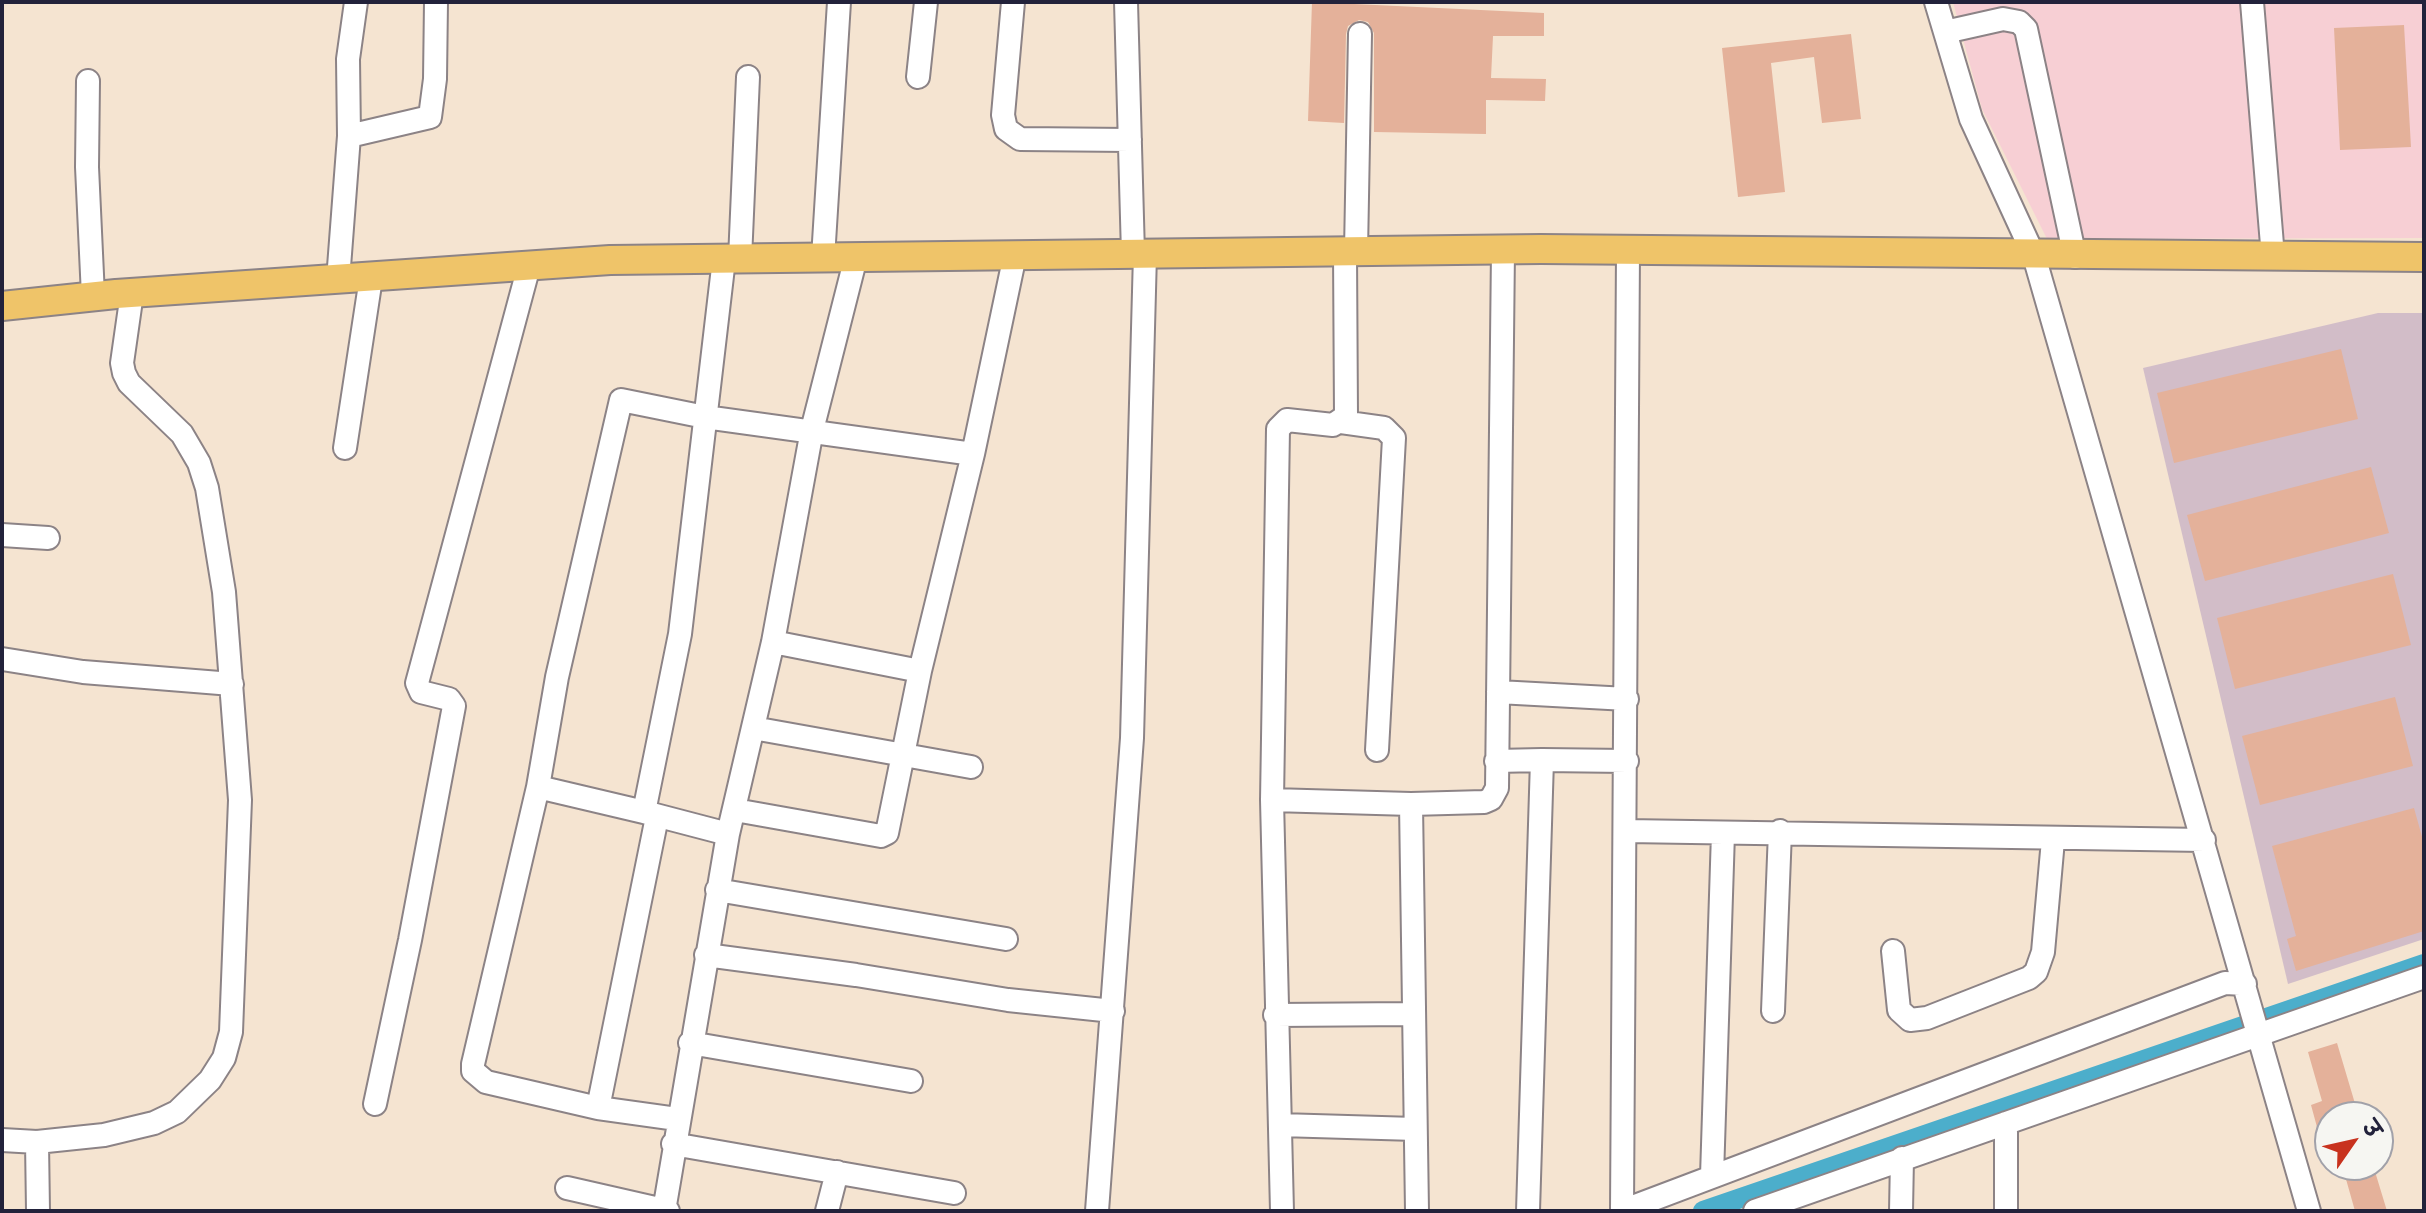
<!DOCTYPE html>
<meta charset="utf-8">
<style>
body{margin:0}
#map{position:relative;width:2426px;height:1213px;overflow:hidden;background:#f5e4d1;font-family:Mali,"Playpen Sans Deva",sans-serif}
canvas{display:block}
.frame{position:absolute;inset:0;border:4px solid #22223b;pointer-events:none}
.north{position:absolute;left:2314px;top:1101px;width:80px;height:80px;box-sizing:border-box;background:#f6f6f2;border:2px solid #a1a1a9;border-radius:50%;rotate:56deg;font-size:22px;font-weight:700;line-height:32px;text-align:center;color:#22223b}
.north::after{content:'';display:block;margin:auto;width:28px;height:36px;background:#c8321e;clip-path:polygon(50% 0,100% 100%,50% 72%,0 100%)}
</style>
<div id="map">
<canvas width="2426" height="1213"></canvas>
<div class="frame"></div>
<div class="north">उ</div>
</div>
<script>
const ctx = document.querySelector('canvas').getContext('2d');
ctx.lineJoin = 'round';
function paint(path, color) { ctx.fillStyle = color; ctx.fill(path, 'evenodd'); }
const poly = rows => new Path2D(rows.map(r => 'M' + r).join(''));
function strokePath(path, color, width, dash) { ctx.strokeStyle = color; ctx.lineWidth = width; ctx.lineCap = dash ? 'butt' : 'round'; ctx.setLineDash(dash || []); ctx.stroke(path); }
paint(poly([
 [1953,2,2424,2,2424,238,2047,239,1982,109]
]), '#f7cfd4');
paint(poly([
 [2378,313,2424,313,2424,939,2288,984,2143,368]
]), '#d2bdc8');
strokePath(poly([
 [1703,1211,2424,964]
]), '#4caecb', 20);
paint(poly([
 [1312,2,1544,13,1544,36,1493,36,1491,78,1546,79,1545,101,1486,100,1486,134,1374,132,1374,33,1368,22,1359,20,1348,26,1346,34,1344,123,1308,121],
 [2404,25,2411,147,2340,150,2334,28],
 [1851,34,1861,119,1822,123,1814,57,1771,63,1785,192,1738,197,1722,48],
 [2341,349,2358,419,2174,463,2157,393],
 [2371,467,2389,533,2205,581,2187,515],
 [2393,574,2411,645,2235,689,2217,618],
 [2395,697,2413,766,2260,805,2242,736],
 [2414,808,2424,844,2424,931,2296,971,2287,939,2296,936,2272,846],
 [2337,1043,2359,1117,2330,1117,2330,1124,2317,1127,2311,1105,2322,1101,2308,1052],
 [2342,1165,2373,1165,2387,1211,2355,1211]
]), '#e4b19a');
const minor = poly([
 [1013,2,1003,115,1006,129,1020,139,1130,140],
 [1126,2,1133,254],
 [1936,2,1971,119,2034,256,2309,1211],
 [2252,2,2273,257],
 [1945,32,2003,19,2019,22,2026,29,2075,257],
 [918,77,926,2],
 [88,81,87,167,93,296],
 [349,136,348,59,356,2],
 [1356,251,1360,34],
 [823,258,839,2],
 [724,259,680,634,644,812,728,834],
 [740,259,748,77],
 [338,280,349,136,430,117,435,79,436,2],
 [1341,422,1384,428,1394,438,1377,750],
 [345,448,371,278],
 [2,535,48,538],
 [773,642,920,671],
 [2,659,83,672,232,684],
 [1498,692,1627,699],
 [753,728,971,767],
 [1542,760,1627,761],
 [1496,761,1542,760,1528,1211],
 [538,787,557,677,621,400,705,417,973,454],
 [1272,800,1411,804,1417,1211],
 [1411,804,1484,802,1491,799,1497,788,1503,250],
 [735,810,881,836,887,833,920,671,973,454,1015,255],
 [657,817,598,1108,677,1119],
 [1627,831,2204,840],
 [717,890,1006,939],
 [1893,951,1899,1010,1910,1020,1927,1018,2029,978,2036,972,2043,952,2053,840],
 [706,955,856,975,1008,1000,1113,1011],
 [1773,1011,1780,831],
 [1275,1015,1413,1014],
 [690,1043,911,1081],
 [375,1104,410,940,454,706,449,699,421,692,417,683,529,266],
 [598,1108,486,1082,473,1071,473,1064,538,787,644,812],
 [1280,1125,1415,1129],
 [2,1140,37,1142,104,1135,154,1123,177,1112,210,1080,224,1058,231,1032,240,800,224,592,207,488,199,463,182,434,129,383,124,373,122,363,132,293],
 [37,1142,38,1211],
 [673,1144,954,1193],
 [1712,1176,1723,833],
 [567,1188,668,1211],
 [664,1211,728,834,773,642,812,430,856,257],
 [827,1211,837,1172],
 [1097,1211,1132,738,1145,254],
 [1282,1211,1272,800,1278,429,1287,420,1333,425,1346,416,1345,252],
 [1622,1211,1628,251],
 [1622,1211,2225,983,2245,984],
 [1755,1211,2424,977],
 [1901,1211,1902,1158],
 [2006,1211,2006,1123]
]);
const major = poly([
 [2,306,116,294,610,260,1541,249,2424,257]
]);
strokePath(minor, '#8c8386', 26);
strokePath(major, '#8c8386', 32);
strokePath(minor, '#fff', 22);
strokePath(major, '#efc469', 28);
</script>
